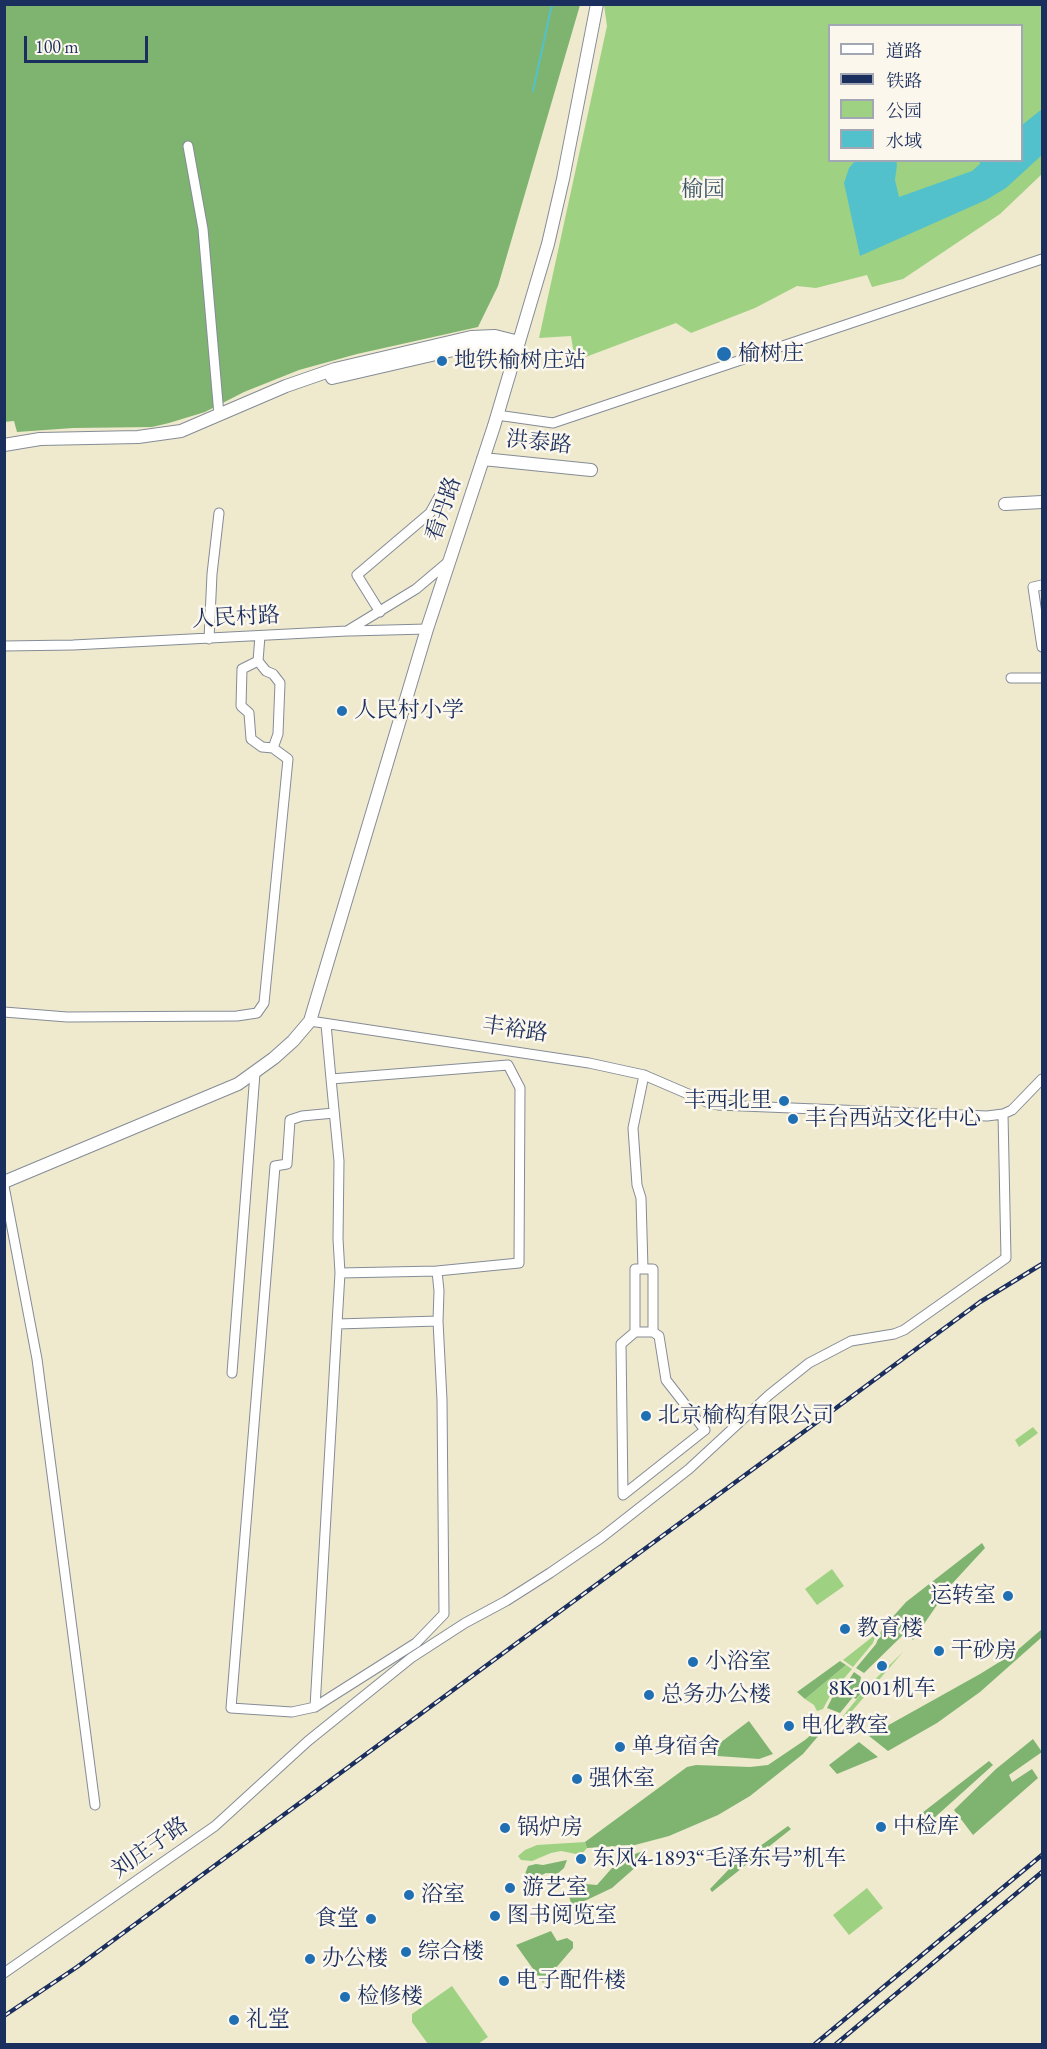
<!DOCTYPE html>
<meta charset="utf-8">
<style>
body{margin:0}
#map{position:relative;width:1047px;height:2049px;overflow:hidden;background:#efe9ce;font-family:"EB Garamond","Noto Serif SC",serif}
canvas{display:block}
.frame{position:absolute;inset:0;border:6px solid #1b2f5e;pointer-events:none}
.legend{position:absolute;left:828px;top:24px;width:195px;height:138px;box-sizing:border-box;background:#fbf7ec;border:2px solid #a1a7b3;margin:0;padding:8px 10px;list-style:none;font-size:18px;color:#1b2f5e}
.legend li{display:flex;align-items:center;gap:12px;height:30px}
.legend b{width:30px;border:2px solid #a1a7b3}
.scale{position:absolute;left:24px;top:36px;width:124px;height:27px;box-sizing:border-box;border:3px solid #1b2f5e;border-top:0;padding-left:8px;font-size:18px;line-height:21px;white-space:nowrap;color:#1b2f5e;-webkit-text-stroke:4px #fbf7ec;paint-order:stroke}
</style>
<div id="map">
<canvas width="1047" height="2049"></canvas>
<div class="frame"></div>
<ul class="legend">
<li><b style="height:8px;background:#fff"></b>道路</li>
<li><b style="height:8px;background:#1b2f5e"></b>铁路</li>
<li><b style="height:16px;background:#9ed282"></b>公园</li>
<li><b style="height:16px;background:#53c1cb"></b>水域</li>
</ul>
<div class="scale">100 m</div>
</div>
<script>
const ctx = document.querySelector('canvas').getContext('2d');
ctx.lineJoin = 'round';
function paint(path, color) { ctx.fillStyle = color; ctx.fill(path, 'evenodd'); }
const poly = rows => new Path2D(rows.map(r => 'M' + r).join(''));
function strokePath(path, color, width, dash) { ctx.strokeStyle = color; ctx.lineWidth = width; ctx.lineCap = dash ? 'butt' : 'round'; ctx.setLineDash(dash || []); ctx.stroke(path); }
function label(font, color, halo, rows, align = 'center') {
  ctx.font = font + ' "EB Garamond","Noto Serif SC",serif'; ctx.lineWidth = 5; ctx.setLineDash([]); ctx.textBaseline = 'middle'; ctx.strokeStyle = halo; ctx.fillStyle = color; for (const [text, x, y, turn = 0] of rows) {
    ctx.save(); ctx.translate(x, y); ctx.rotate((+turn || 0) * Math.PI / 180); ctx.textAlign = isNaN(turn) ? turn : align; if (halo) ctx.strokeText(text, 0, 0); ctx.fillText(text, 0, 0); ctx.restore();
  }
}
paint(poly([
 [604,5,1042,5,1042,174,1000,214,903,279,872,287,867,275,816,288,797,286,755,308,691,333,676,323,575,361,571,336,539,338,607,26],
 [830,26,1022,26,1022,160,830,160],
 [1033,1427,1038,1433,1019,1447,1015,1440],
 [832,1569,844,1586,817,1605,805,1589],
 [876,1634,873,1643,853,1667,843,1660],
 [903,1652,846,1718,843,1716,865,1689],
 [846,1665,852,1669,831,1694,823,1709,817,1711,814,1705,805,1699],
 [585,1842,587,1848,581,1855,561,1851,551,1853,532,1861,521,1860,518,1856,525,1850,537,1845],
 [867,1888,883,1908,849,1935,833,1915],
 [452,1986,488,2037,478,2044,428,2044,412,2022,412,2014]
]), '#9ed282');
paint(poly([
 [4,5,580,5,498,286,478,327,357,354,299,370,244,392,205,412,169,423,152,427,73,428,17,432,14,421,4,422],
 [982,1543,985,1548,950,1586,913,1640,906,1632,864,1673,856,1668,876,1644,882,1629,906,1602],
 [1042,1629,1042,1637,980,1692,937,1723,888,1751,869,1736,980,1674,1014,1653],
 [840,1661,846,1665,805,1699,797,1692],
 [854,1672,861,1677,860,1682,865,1689,856,1699,853,1697,840,1713,827,1708,832,1698,847,1683],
 [828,1720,831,1721,803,1754,750,1796,718,1815,669,1836,635,1845,587,1848,585,1842,687,1767,696,1765,750,1767,768,1765,805,1740],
 [749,1721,773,1754,759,1759,704,1755],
 [1033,1739,1042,1752,1009,1775,1012,1782,1032,1769,1038,1778,973,1835,954,1810,996,1769],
 [859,1742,878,1757,837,1774,829,1765],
 [989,1761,993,1765,933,1819,922,1813],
 [788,1826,791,1829,712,1892,710,1889,731,1867],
 [643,1851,646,1858,612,1888,572,1907,569,1896,585,1884,597,1885,619,1860],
 [567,1860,564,1868,557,1874,546,1873,529,1881,525,1874,528,1866,536,1864,543,1865],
 [551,1931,557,1941,567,1938,573,1942,573,1948,543,1983,516,1945]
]), '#7eb470');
paint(poly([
 [1042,109,1042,155,1006,188,986,200,860,256,844,183,849,168,855,161,896,161,897,165,895,180,899,197,972,171,980,164,980,161,1022,160,1022,125]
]), '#53c1cb');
strokePath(poly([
 [533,91,552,4]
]), '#53c1cb', 2);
const minor = poly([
 [188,146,203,229,219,415],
 [497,415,553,423,1042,259],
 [1042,585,1033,587,1042,647],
 [380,612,357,575,430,513,440,495],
 [350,631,427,629],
 [209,639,212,574,219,513],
 [4,646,73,645,347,631,416,589,448,562],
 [258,661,242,669,241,706,249,713,251,739,262,747,273,748],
 [1011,678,1042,678],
 [4,1012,67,1017,237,1016,257,1013,264,1003,288,759,273,748,278,734,280,683,273,674,266,671,258,661,260,636],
 [310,1021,589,1063,644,1075,709,1103,718,1105,987,1116,1003,1114,1012,1110,1042,1079],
 [326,1024,331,1079,339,1161,338,1239,340,1273,437,1271,519,1263,520,1088,508,1065,331,1079],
 [4,1186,37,1359,95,1805],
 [643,1269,653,1269,653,1332,635,1332,635,1269,643,1269,641,1198,637,1185,633,1128,644,1075],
 [340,1273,337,1324,438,1321],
 [337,1324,315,1707,416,1643,444,1614,442,1400,438,1321,439,1291,437,1271],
 [635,1332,621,1344,623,1495,705,1430,666,1380,659,1336,653,1332],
 [232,1373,255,1073],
 [315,1707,292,1712,231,1708,275,1166,287,1164,290,1120,302,1116,334,1113],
 [4,1973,215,1826,308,1741,411,1658,465,1623,506,1601,550,1573,601,1538,689,1469,769,1395,809,1363,851,1341,894,1334,904,1330,1006,1258,1003,1114]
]);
const tertiary = poly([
 [332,378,475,345,487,344,515,351],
 [4,445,40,439,138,437,181,431,286,386,335,369,471,337,495,336,519,342],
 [483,459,591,470],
 [1005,504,1042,502],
 [4,1182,238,1084,274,1058,293,1041,310,1021,427,629,494,426,548,244,563,179,597,4]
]);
strokePath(minor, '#858c96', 11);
strokePath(tertiary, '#858c96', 14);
strokePath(minor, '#fff', 9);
strokePath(tertiary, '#fff', 12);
const rail = poly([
 [4,2016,77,1967,980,1302,1042,1264],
 [815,2044,1042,1855],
 [836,2044,1042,1872]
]);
strokePath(rail, '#1b2f5e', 4.5);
strokePath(rail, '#fbf7ec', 2, [7]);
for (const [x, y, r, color] of [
 [724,354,8,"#1f6fb2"],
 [442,361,6,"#1f6fb2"],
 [342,711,6,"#1f6fb2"],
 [784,1101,6,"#1f6fb2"],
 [793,1119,6,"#1f6fb2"],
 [646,1416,6,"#1f6fb2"],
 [1008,1596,6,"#1f6fb2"],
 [845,1629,6,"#1f6fb2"],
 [939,1651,6,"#1f6fb2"],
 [693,1662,6,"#1f6fb2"],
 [882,1666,6,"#1f6fb2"],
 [649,1695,6,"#1f6fb2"],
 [789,1726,6,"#1f6fb2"],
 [620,1747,6,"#1f6fb2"],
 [577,1779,6,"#1f6fb2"],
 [881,1827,6,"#1f6fb2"],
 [505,1828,6,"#1f6fb2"],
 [581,1859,6,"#1f6fb2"],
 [510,1888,6,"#1f6fb2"],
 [409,1895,6,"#1f6fb2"],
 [495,1916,6,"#1f6fb2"],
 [371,1919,6,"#1f6fb2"],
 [406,1952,6,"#1f6fb2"],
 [310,1959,6,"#1f6fb2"],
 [504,1981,6,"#1f6fb2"],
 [345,1997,6,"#1f6fb2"],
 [234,2020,6,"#1f6fb2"]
]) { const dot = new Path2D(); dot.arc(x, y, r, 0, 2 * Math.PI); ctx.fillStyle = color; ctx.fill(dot); strokePath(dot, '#fbf7ec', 2); }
label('22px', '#3c5867', '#fbf7ec', [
 ["榆园",703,190]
]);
label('22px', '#1b2f5e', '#fbf7ec', [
 ["榆树庄",738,354],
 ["地铁榆树庄站",454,361],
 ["人民村小学",354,711],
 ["丰西北里",772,1101,"right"],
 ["丰台西站文化中心",805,1119],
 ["北京榆构有限公司",658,1416],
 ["运转室",996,1596,"right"],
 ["教育楼",857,1629],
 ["干砂房",951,1651],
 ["小浴室",705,1662],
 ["8K-001机车",882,1689,"center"],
 ["总务办公楼",661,1695],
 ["电化教室",801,1726],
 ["单身宿舍",632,1747],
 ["强休室",589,1779],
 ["中检库",893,1827],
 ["锅炉房",517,1828],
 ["东风4-1893“毛泽东号”机车",593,1859],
 ["游艺室",522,1888],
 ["浴室",421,1895],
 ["图书阅览室",507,1916],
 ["食堂",359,1919,"right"],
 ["综合楼",418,1952],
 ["办公楼",322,1959],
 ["电子配件楼",516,1981],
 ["检修楼",357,1997],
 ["礼堂",246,2020]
], 'left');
label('22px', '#1b2f5e', '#fbf7ec', [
 ["洪泰路",539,443,6],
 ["看丹路",444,509,-71],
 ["人民村路",236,618,-3],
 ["丰裕路",515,1030,8],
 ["刘庄子路",150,1848,-35]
]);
</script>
